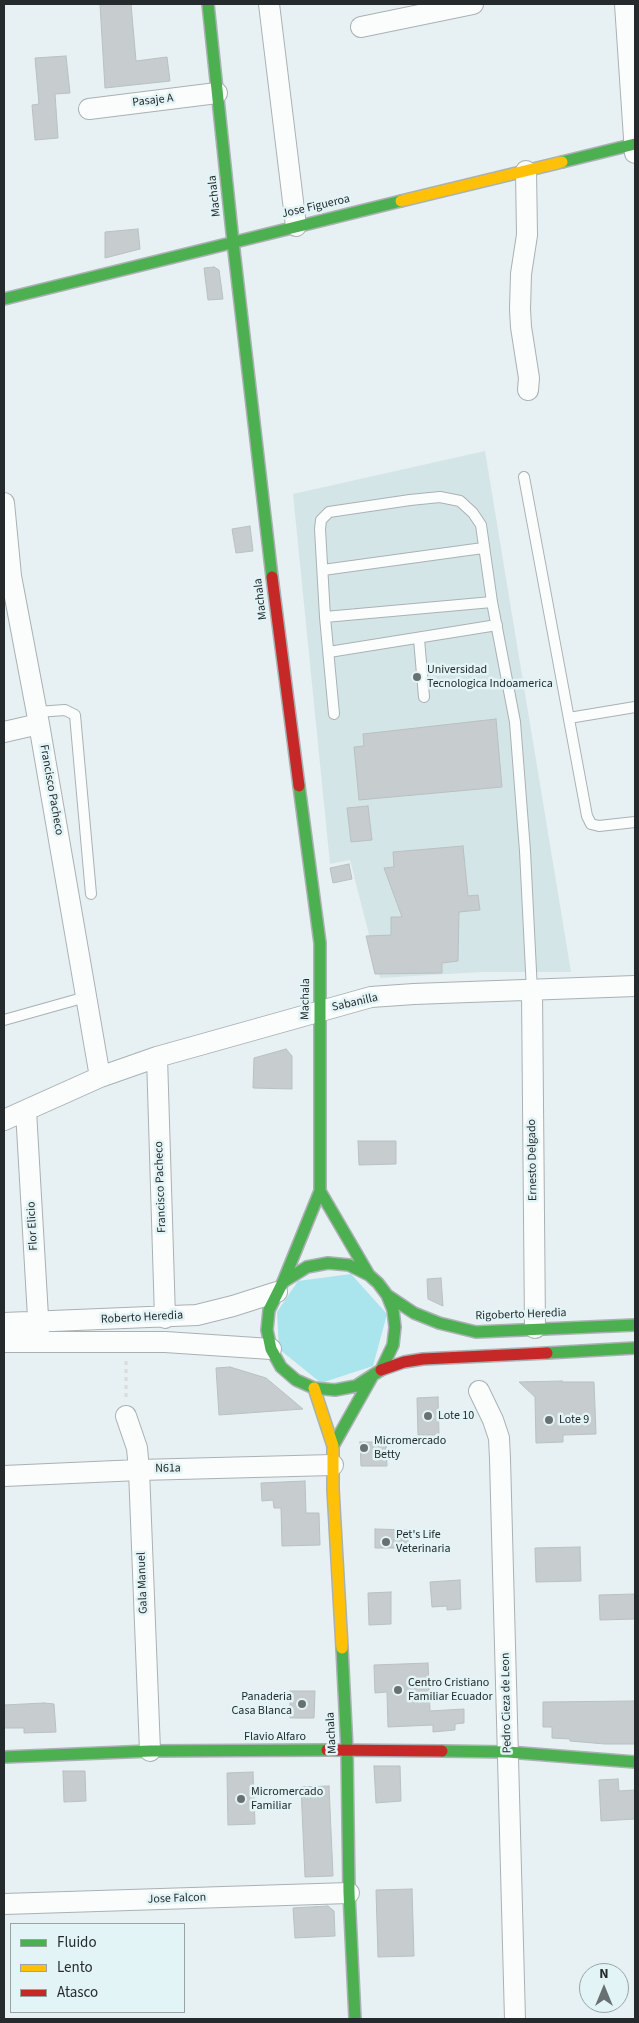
<!DOCTYPE html>
<style>
body{margin:0}
#map{position:relative;width:639px;height:2023px;overflow:hidden;background:#e7f0f2;font-family:"Source Sans 3",sans-serif}
canvas{display:block}
.frame{position:absolute;inset:0;border:5px solid #252b2c;pointer-events:none}
.legend{position:absolute;left:10px;top:1923px;width:175px;height:90px;box-sizing:border-box;background:#e3f4f6;border:1px solid #97a4a5;margin:0;padding:6px 9px;list-style:none;font-size:15px;color:#252b2c}
.legend li{display:flex;align-items:center;gap:10px;height:25px}
.legend b{width:25px;border:1px solid #97a4a5}
.north{position:absolute;left:579px;top:1963px;width:50px;height:50px;box-sizing:border-box;background:#e3f4f6;border:1px solid #97a4a5;border-radius:50%;rotate:0deg;font-size:14px;font-weight:700;line-height:20px;text-align:center;color:#252b2c}
.north::after{content:'';display:block;margin:auto;width:18px;height:22px;background:#697071;clip-path:polygon(50% 0,100% 100%,50% 72%,0 100%)}
</style>
<div id="map">
<canvas width="639" height="2023"></canvas>
<div class="frame"></div>
<ul class="legend">
<li><b style="height:6px;background:#4caf50"></b>Fluido</li>
<li><b style="height:6px;background:#ffc107"></b>Lento</li>
<li><b style="height:6px;background:#c62828"></b>Atasco</li>
</ul>
<div class="north">N</div>
</div>
<script>
const ctx = document.querySelector('canvas').getContext('2d');
ctx.lineJoin = 'round';
function paint(path, color) { ctx.fillStyle = color; ctx.fill(path, 'evenodd'); }
const poly = rows => new Path2D(rows.map(r => 'M' + r).join(''));
function strokePath(path, color, width, dash) { ctx.strokeStyle = color; ctx.lineWidth = width; ctx.lineCap = dash ? 'butt' : 'round'; ctx.setLineDash(dash || []); ctx.stroke(path); }
function label(font, color, halo, rows, align = 'center') {
  ctx.font = font + ' "Source Sans 3",sans-serif'; ctx.lineWidth = 5; ctx.setLineDash([]); ctx.textBaseline = 'middle'; ctx.strokeStyle = halo; ctx.fillStyle = color; for (const [text, x, y, turn = 0] of rows) {
    ctx.save(); ctx.translate(x, y); ctx.rotate((+turn || 0) * Math.PI / 180); ctx.textAlign = isNaN(turn) ? turn : align; if (halo) ctx.strokeText(text, 0, 0); ctx.fillText(text, 0, 0); ctx.restore();
  }
}
paint(poly([
 [485,451,571,972,482,972,380,978,350,860,330,864,293,494]
]), '#d4e5e8');
paint(poly([
 [351,1274,387,1314,373,1366,321,1383,279,1349,277,1312,298,1281]
]), '#aae4ed');
const building = poly([
 [100,4,131,4,136,61,167,57,170,81,105,88,100,4],
 [66,56,70,93,55,94,58,138,35,140,32,105,39,104,35,58,66,56],
 [138,229,140,249,105,258,105,232,138,229],
 [214,267,219,270,223,299,208,300,204,268,214,267],
 [250,526,253,551,236,553,232,529,250,526],
 [496,719,502,787,359,800,354,747,364,746,363,734,496,719],
 [368,806,372,840,351,842,347,808,368,806],
 [463,846,468,896,478,895,480,910,459,912,458,961,442,963,442,973,375,974,366,936,391,935,391,917,402,917,384,868,394,867,393,852,463,846],
 [349,864,352,879,333,883,330,868,349,864],
 [286,1049,292,1056,292,1089,253,1088,254,1058,286,1049],
 [358,1141,396,1141,396,1164,359,1165,358,1141],
 [441,1278,443,1306,428,1299,427,1279,441,1278],
 [230,1367,266,1378,303,1409,219,1415,216,1368,230,1367],
 [562,1381,562,1382,594,1382,596,1434,563,1435,563,1442,536,1443,535,1397,519,1382,562,1381],
 [438,1397,439,1435,418,1435,417,1398,438,1397],
 [360,1442,386,1442,387,1466,361,1466,360,1442],
 [305,1481,306,1513,319,1513,320,1545,282,1546,281,1508,274,1508,273,1500,262,1501,261,1483,305,1481],
 [375,1529,408,1530,408,1548,375,1548,375,1529],
 [580,1547,581,1581,536,1582,535,1548,580,1547],
 [460,1580,461,1609,447,1610,447,1606,432,1607,430,1582,460,1580],
 [391,1592,391,1624,369,1625,368,1593,391,1592],
 [635,1594,635,1619,600,1620,599,1595,635,1594],
 [428,1663,430,1711,464,1709,464,1723,455,1724,455,1730,433,1732,433,1725,388,1727,387,1692,375,1693,374,1665,428,1663],
 [290,1691,315,1691,314,1718,290,1718,290,1691],
 [635,1701,635,1744,605,1744,570,1741,570,1739,552,1738,552,1727,543,1727,543,1702,635,1701],
 [44,1703,54,1704,56,1732,24,1733,24,1728,4,1728,4,1705,44,1703],
 [374,1766,400,1766,401,1801,376,1803,374,1766],
 [63,1771,85,1771,86,1801,64,1802,63,1771],
 [253,1772,255,1824,228,1825,227,1773,253,1772],
 [618,1779,619,1791,635,1790,635,1819,601,1821,599,1780,618,1779],
 [329,1786,333,1876,305,1877,301,1787,329,1786],
 [412,1889,414,1956,378,1957,376,1890,412,1889],
 [328,1906,334,1911,335,1936,295,1938,293,1908,328,1906]
]);
paint(building, '#c7cdcf');
strokePath(building, '#b9c0c2', 1);
const lane = poly([
 [524,477,587,816,591,824,599,826,635,822],
 [323,570,483,548],
 [325,617,492,602],
 [419,639,424,697],
 [329,652,497,625],
 [37,712,65,710,75,715,91,894],
 [334,714,325,617,320,529,321,520,329,512,410,500,440,497,460,501,473,513,481,525,492,602,515,722,525,851,532,991],
 [569,718,635,707],
 [4,1020,86,997]
]);
const street = poly([
 [269,4,296,226],
 [625,4,635,153],
 [361,27,473,4],
 [89,109,217,93],
 [526,171,527,235,521,274,520,309,521,327,529,378,528,390],
 [4,503,11,576,39,724,100,1077],
 [4,732,39,724],
 [532,991,535,1328],
 [157,1057,165,1318],
 [26,1111,39,1334],
 [4,1120,100,1077,157,1057,371,997,414,994,635,986],
 [4,1323,197,1315,233,1306,277,1292],
 [4,1342,165,1342,271,1349],
 [479,1391,493,1420,499,1438,500,1459,515,2019],
 [126,1416,137,1448,139,1470,150,1751],
 [4,1476,139,1470,333,1465],
 [4,1904,349,1893]
]);
const fast = poly([
 [208,4,233,242,272,577],
 [562,162,635,144],
 [4,299,401,201],
 [320,1191,369,1275],
 [283,1282,320,1191,320,943,299,786],
 [387,1295,414,1313,439,1323,476,1332,635,1325],
 [547,1353,635,1348],
 [333,1446,373,1375,381,1370,393,1345,395,1327,393,1310,387,1295,378,1283,369,1275,349,1265,328,1263,307,1267,283,1282,269,1310,267,1330,271,1349,281,1367,296,1380,314,1388,335,1390,356,1386,373,1375],
 [342,1648,347,1750,349,1893,355,2019],
 [442,1751,508,1752,635,1762],
 [4,1757,150,1751,327,1750]
]);
const slow = poly([
 [401,201,562,162],
 [314,1388,333,1446,333,1489,342,1648]
]);
const jam = poly([
 [272,577,299,786],
 [381,1370,404,1362,423,1359,547,1353],
 [327,1750,442,1751]
]);
strokePath(lane, '#aab1b3', 12);
strokePath(street, '#aab1b3', 22);
strokePath(fast, '#aab1b3', 14);
strokePath(slow, '#aab1b3', 14);
strokePath(jam, '#aab1b3', 14);
strokePath(poly([
 [126,1361,126,1397]
]), '#dadcdd', 3, [4, 4]);
strokePath(lane, '#fbfdfd', 10);
strokePath(street, '#fbfdfd', 20);
strokePath(fast, '#4caf50', 11);
strokePath(slow, '#ffc107', 11);
strokePath(jam, '#c62828', 11);
for (const [x, y, r, color] of [
 [417,677,5,"#697071"],
 [428,1416,5,"#697071"],
 [549,1420,5,"#697071"],
 [364,1448,5,"#697071"],
 [386,1542,5,"#697071"],
 [398,1690,5,"#697071"],
 [302,1704,5,"#697071"],
 [241,1799,5,"#697071"]
]) { const dot = new Path2D(); dot.arc(x, y, r, 0, 2 * Math.PI); ctx.fillStyle = color; ctx.fill(dot); strokePath(dot, '#e3f4f6', 2); }
label('12px', '#252b2c', '#e3f4f6', [
 ["Pasaje A",153,101,-7],
 ["Machala",215,196,-96],
 ["Jose Figueroa",316,207,-13],
 ["Machala",261,599,-97],
 ["Francisco Pacheco",51,790,80],
 ["Machala",306,999,-89],
 ["Sabanilla",355,1003,-13],
 ["Ernesto Delgado",533,1160,-91],
 ["Francisco Pacheco",161,1187,-92],
 ["Flor Elicio",33,1226,-93],
 ["Rigoberto Heredia",521,1315,-2],
 ["Roberto Heredia",142,1318,-3],
 ["N61a",168,1469,-1],
 ["Gala Manuel",143,1583,-92],
 ["Pedro Cieza de Leon",507,1703,-91],
 ["Machala",332,1733,-93],
 ["Flavio Alfaro",275,1737],
 ["Jose Falcon",177,1899,-2]
]);
label('12px', '#252b2c', '#e3f4f6', [
 ["Universidad",427,670],
 ["Tecnologica Indoamerica",427,684],
 ["Lote 10",438,1416],
 ["Lote 9",559,1420],
 ["Micromercado",374,1441],
 ["Betty",374,1455],
 ["Pet's Life",396,1535],
 ["Veterinaria",396,1549],
 ["Centro Cristiano",408,1683],
 ["Familiar Ecuador",408,1697],
 ["Panaderia",292,1697,"right"],
 ["Casa Blanca",292,1711,"right"],
 ["Micromercado",251,1792],
 ["Familiar",251,1806]
], 'left');
</script>
